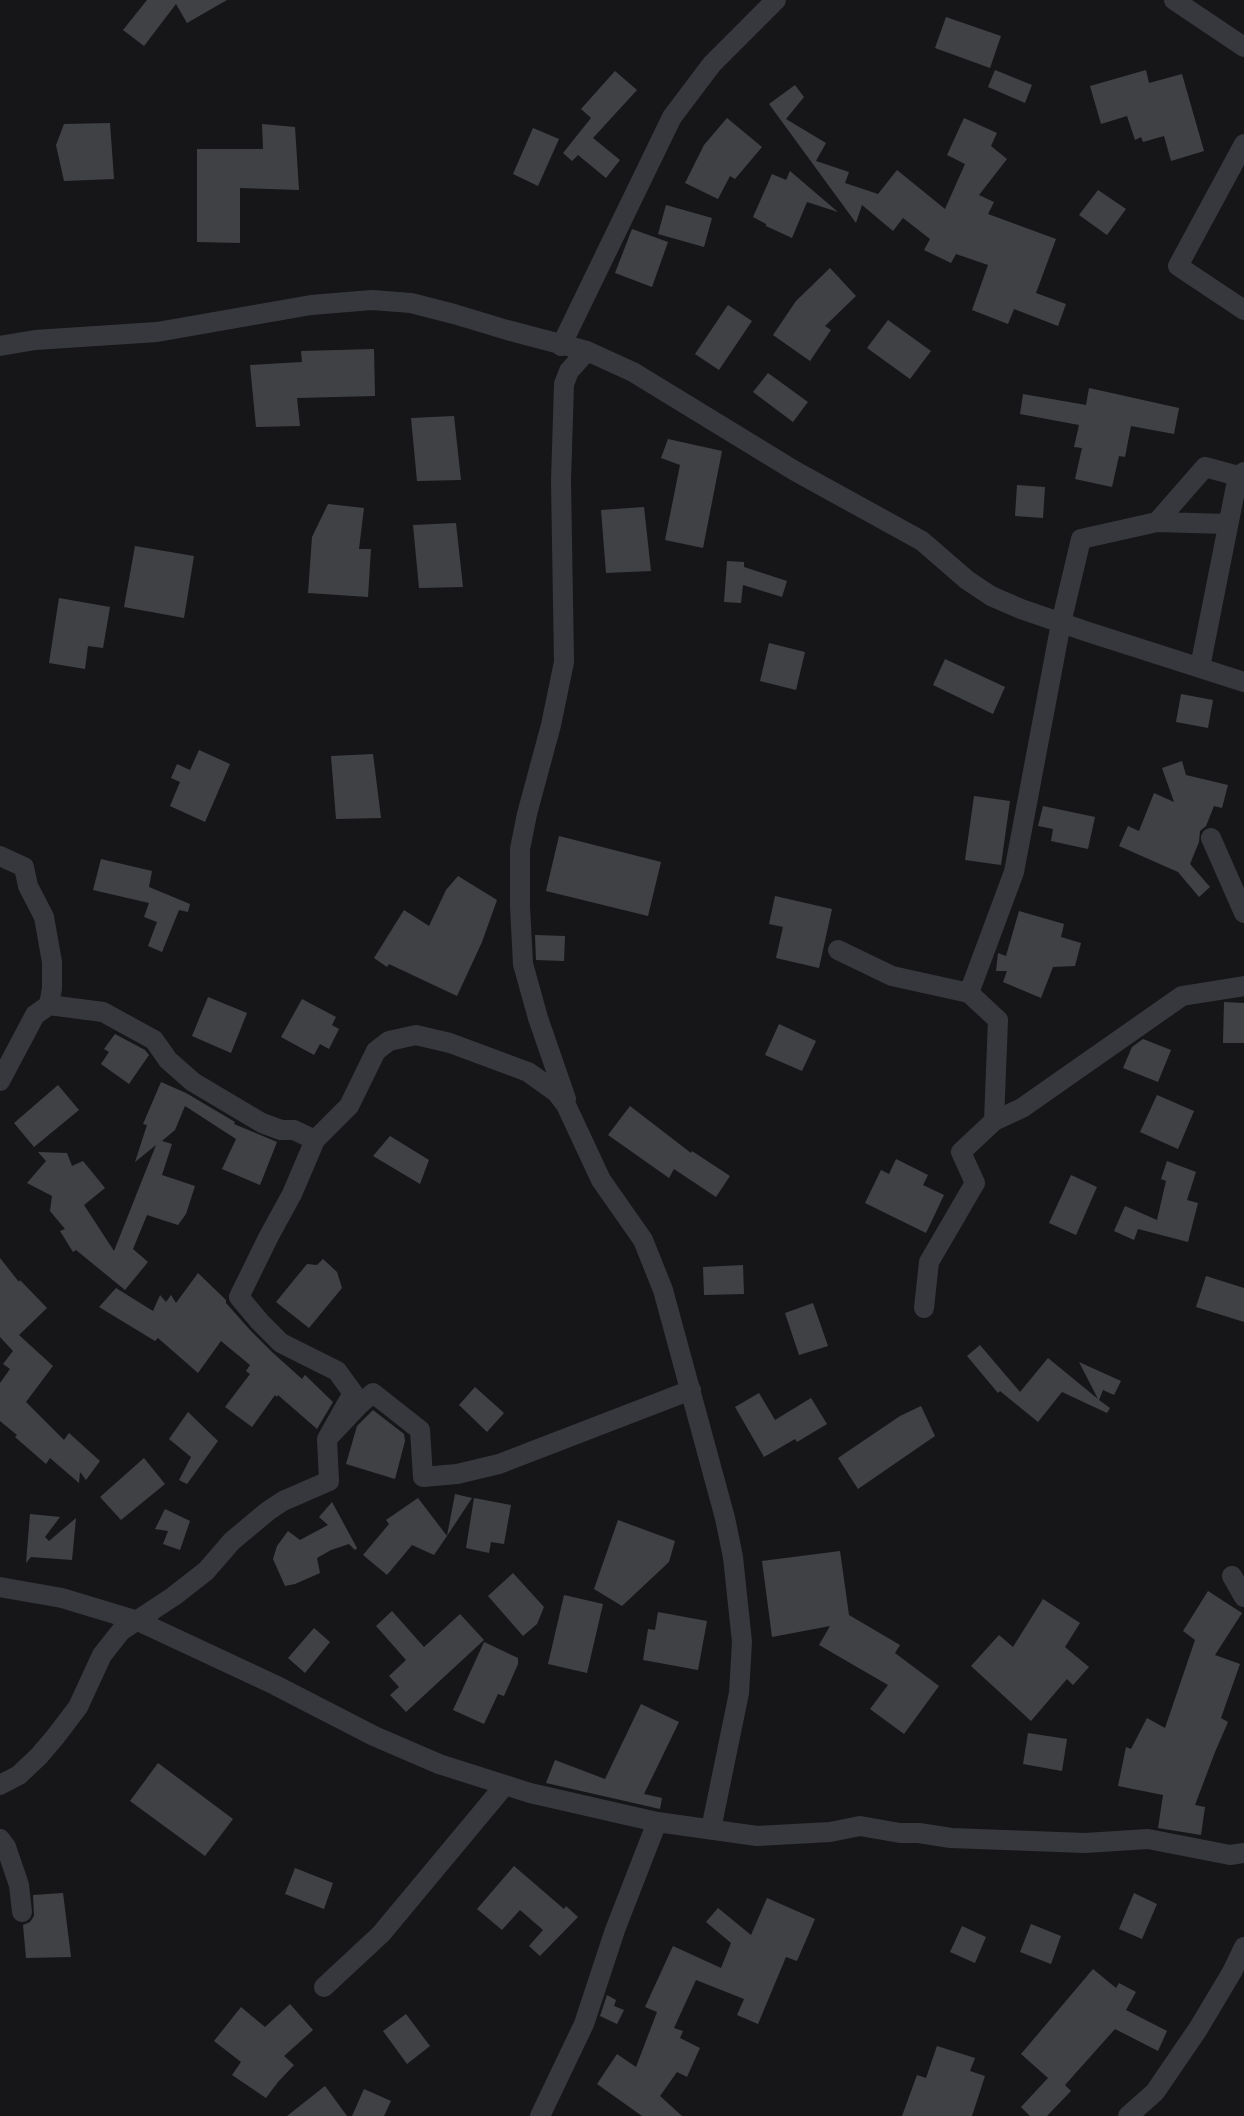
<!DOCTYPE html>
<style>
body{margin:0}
canvas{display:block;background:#161618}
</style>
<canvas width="1244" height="2116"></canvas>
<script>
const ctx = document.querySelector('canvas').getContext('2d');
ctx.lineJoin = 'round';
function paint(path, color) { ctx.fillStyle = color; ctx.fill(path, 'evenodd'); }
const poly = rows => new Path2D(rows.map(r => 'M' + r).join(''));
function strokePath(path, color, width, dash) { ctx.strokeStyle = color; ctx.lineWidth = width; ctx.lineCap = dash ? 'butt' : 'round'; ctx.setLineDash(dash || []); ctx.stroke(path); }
paint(poly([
 [147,0,227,0,187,23,176,4,144,46,123,30],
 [946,17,1001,36,990,68,935,48],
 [995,70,1032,85,1025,103,988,87],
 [1146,70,1149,83,1182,74,1204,151,1171,161,1164,136,1143,142,1141,137,1135,140,1127,116,1101,124,1090,86],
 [615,71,637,90,593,138,620,160,606,178,578,155,572,161,563,153,591,118,581,109],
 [795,85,804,97,786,119,826,143,816,161,849,172,845,183,878,194,897,170,945,209,965,164,947,155,964,118,997,133,991,146,1007,159,979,195,994,202,988,214,1056,239,1036,293,1066,304,1058,326,1014,309,1008,324,972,310,988,265,956,254,951,263,924,250,930,239,903,218,893,231,862,205,856,223,769,104],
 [727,118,762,147,735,179,730,176,718,199,685,183,704,145],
 [110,123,114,179,64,181,56,145,64,124],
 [262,124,295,127,299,190,240,188,240,243,197,242,197,149,263,149],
 [533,128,559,139,538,186,513,174],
 [790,171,838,212,807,202,792,238,766,226,766,224,753,217,772,174,786,180],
 [1098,190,1126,209,1107,235,1079,215],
 [666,205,712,218,704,247,658,234],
 [632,229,668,242,652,287,615,273],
 [830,268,856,296,825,326,831,330,810,361,773,335,796,301],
 [728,305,752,321,719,370,695,354],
 [888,320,931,351,910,379,867,348],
 [374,349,375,396,297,398,300,426,256,427,250,365,302,362,301,351],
 [768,373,808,402,793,422,753,392],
 [1089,388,1179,408,1174,434,1131,426,1125,457,1119,456,1112,487,1075,479,1082,448,1074,447,1079,425,1020,414,1023,394,1086,405],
 [454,416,461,480,417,481,411,418],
 [668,439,722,451,703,548,665,540,680,465,661,458],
 [1017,485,1045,487,1043,518,1015,516],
 [328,504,364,508,359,549,371,549,368,597,308,593,312,537],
 [644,507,651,571,606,573,601,510],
 [456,523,463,587,419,588,413,525],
 [135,546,194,556,184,618,124,607],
 [727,561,744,562,744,567,787,581,782,597,743,585,741,603,724,602],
 [59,598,110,607,103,648,88,646,85,669,49,663],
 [769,643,805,652,796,690,760,681],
 [945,659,1005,687,993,714,933,685],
 [1181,694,1213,700,1208,728,1176,722],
 [199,750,230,764,205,822,170,806,180,782,171,778,177,764,190,770],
 [373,754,381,818,336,819,331,756],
 [1182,761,1186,775,1228,785,1222,808,1214,806,1206,826,1200,831,1199,842,1190,864,1210,887,1199,897,1178,872,1119,846,1128,826,1139,831,1154,793,1174,802,1162,768],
 [974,796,1010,801,1001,865,965,860],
 [1043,806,1095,817,1088,849,1051,841,1053,829,1038,826],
 [559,836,661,862,648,916,546,891],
 [101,859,152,871,149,887,190,904,188,912,179,910,162,952,148,946,157,922,144,917,149,903,93,890],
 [458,876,497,900,482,942,457,996,389,964,387,967,374,958,404,910,429,926,446,890],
 [775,896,832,909,819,968,776,958,783,927,769,924],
 [1019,911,1064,924,1061,937,1081,943,1075,966,1053,967,1041,998,1003,982,1007,971,996,971,998,953,1006,956],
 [535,935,565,936,564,961,536,960],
 [208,997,247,1013,231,1053,192,1036],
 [302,999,336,1017,332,1025,339,1029,329,1049,320,1044,314,1055,281,1037],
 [1224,1002,1244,1003,1244,1043,1223,1043],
 [779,1024,816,1041,802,1071,765,1055],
 [115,1034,145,1050,149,1055,129,1084,101,1064,109,1052,104,1049],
 [1143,1039,1171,1050,1158,1082,1123,1068,1132,1047],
 [161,1082,186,1093,235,1122,234,1124,277,1142,260,1185,222,1169,236,1139,185,1106,175,1130,162,1141,172,1144,162,1175,195,1186,186,1214,178,1225,147,1215,133,1249,148,1262,125,1290,76,1250,73,1252,60,1231,65,1229,50,1211,52,1196,27,1183,46,1161,38,1152,67,1153,72,1166,83,1161,105,1188,84,1205,114,1251,156,1145,135,1162,147,1125,143,1124],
 [58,1085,79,1110,34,1147,14,1123],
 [1157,1095,1194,1111,1178,1149,1140,1132],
 [630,1106,691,1153,692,1151,730,1176,716,1197,674,1169,669,1178,608,1135],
 [390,1136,429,1160,420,1184,373,1156],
 [896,1159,928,1175,923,1185,944,1195,926,1233,865,1203,881,1170,889,1174],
 [1167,1161,1196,1172,1187,1200,1198,1203,1188,1242,1138,1229,1134,1240,1114,1231,1125,1206,1157,1220,1166,1181,1161,1179],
 [1071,1175,1097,1187,1076,1235,1049,1223],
 [0,1258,19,1282,20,1280,47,1308,19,1335,53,1366,26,1402,64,1440,69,1433,100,1461,86,1480,80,1472,79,1483,50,1458,46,1464,15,1437,17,1435,0,1421,0,1383,10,1369,3,1364,13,1351,0,1337],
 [323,1259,337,1272,342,1288,309,1328,276,1302,307,1264,317,1265],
 [743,1265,744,1294,704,1295,703,1267],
 [198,1273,226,1300,226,1303,250,1330,272,1352,302,1379,305,1375,333,1402,317,1429,278,1395,277,1397,275,1395,252,1427,225,1407,250,1374,246,1371,250,1365,221,1341,198,1373,158,1338,155,1341,99,1307,116,1288,153,1311,160,1295,166,1302,171,1295,176,1303],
 [1206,1276,1244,1288,1244,1322,1196,1307],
 [813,1303,828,1346,799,1355,785,1313],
 [980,1345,1020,1392,1048,1358,1098,1399,1079,1362,1121,1381,1114,1395,1103,1390,1099,1400,1110,1408,1107,1413,1062,1392,1038,1422,1000,1391,998,1393,967,1356],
 [475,1387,504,1413,487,1432,459,1405],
 [759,1393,775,1420,811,1398,827,1424,797,1442,795,1439,764,1457,735,1407],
 [921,1406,935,1436,858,1489,838,1458,900,1416],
 [373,1410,404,1434,405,1441,395,1479,346,1464,357,1426],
 [188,1412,218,1441,187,1484,179,1480,191,1457,169,1439],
 [144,1458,165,1484,121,1520,100,1497],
 [455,1494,472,1498,447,1536],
 [418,1498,447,1536,434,1555,412,1545,387,1575,363,1555,389,1524,386,1520],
 [474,1498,511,1505,504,1544,491,1542,489,1553,466,1548],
 [332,1502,357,1548,355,1550,349,1544,331,1550,317,1558,320,1573,295,1584,285,1586,273,1559,277,1546,288,1531,300,1540,328,1525,319,1517],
 [165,1509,190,1521,180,1550,163,1544,168,1531,155,1529],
 [30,1514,60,1517,45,1537,49,1541,76,1518,72,1560,31,1557,26,1563],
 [618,1520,675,1541,669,1562,622,1606,594,1589],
 [840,1551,849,1615,900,1645,895,1653,939,1686,904,1734,870,1709,888,1685,819,1645,830,1626,772,1637,762,1561],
 [513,1573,544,1607,537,1624,523,1636,488,1596],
 [1208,1591,1242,1613,1215,1655,1240,1664,1221,1718,1228,1722,1215,1752,1195,1805,1205,1807,1201,1835,1158,1828,1163,1795,1118,1786,1126,1747,1131,1749,1147,1718,1165,1728,1195,1640,1183,1631],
 [564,1595,603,1604,587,1673,548,1664],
 [1043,1599,1080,1623,1065,1647,1089,1667,1073,1685,1067,1679,1031,1721,971,1666,999,1635,1013,1647],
 [392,1611,424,1647,460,1614,484,1640,406,1712,390,1695,399,1687,389,1676,406,1660,376,1626],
 [658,1612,707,1621,698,1670,643,1660,648,1629,655,1630],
 [314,1628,330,1642,305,1673,288,1658],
 [484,1642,518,1658,518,1664,504,1696,498,1694,484,1724,453,1710],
 [641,1704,679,1722,644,1794,662,1798,660,1809,546,1783,555,1760,605,1779],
 [1028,1733,1067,1739,1062,1771,1023,1764],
 [158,1763,233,1819,205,1856,130,1801],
 [514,1866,564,1909,566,1906,578,1917,540,1956,529,1946,543,1930,520,1910,502,1930,477,1909],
 [295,1868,333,1883,324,1909,285,1894],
 [63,1893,71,1957,26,1958,23,1925,30,1922,34,1916,33,1895],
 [1134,1893,1157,1904,1142,1939,1119,1929],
 [767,1898,815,1919,797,1961,786,1957,758,2024,737,2015,744,1999,696,1980,674,2028,683,2031,680,2038,700,2048,687,2077,677,2072,660,2096,682,2116,642,2116,597,2084,617,2054,636,2067,657,2012,645,2007,673,1946,721,1968,731,1943,706,1922,718,1908,751,1935],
 [1031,1924,1061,1936,1051,1964,1020,1952],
 [962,1926,986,1937,975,1963,950,1952],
 [1093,1969,1116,1988,1119,1983,1136,1992,1126,2010,1167,2031,1158,2051,1115,2029,1065,2085,1071,2091,1047,2116,1030,2116,1021,2107,1048,2078,1021,2054],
 [607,1995,616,2000,614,2006,624,2010,617,2024,600,2016],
 [290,2004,313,2030,284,2056,294,2065,278,2082,266,2098,232,2075,241,2062,214,2041,241,2007,265,2027],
 [406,2014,430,2046,407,2064,383,2031],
 [937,2046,975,2058,970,2071,985,2076,972,2116,902,2116,917,2075,926,2078],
 [325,2086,347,2116,287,2116],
 [364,2089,391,2101,384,2116,352,2116]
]), '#404145');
strokePath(poly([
 [1174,0,1244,47],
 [1244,144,1178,266,1244,310],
 [0,346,35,340,157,332,311,305,372,300,411,303,454,314,507,330,587,351,633,372,795,471,922,541,967,580,991,596,1021,609,1085,631,1244,682],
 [561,346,672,117,712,64,776,0],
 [1157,522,1228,524],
 [1200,667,1238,476],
 [1211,838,1244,913],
 [0,856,24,867,28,886,44,917,52,962,52,988,49,1005,103,1012,154,1040,168,1060,193,1082,262,1123,281,1130,294,1130,315,1140,349,1106,376,1051,389,1041,416,1035,450,1043,528,1072,556,1092,566,1105,601,1180,643,1240,663,1290,725,1518,733,1557,742,1642,739,1693,711,1829],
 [838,950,892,976,969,993,1014,872,1061,623,1081,539,1157,522,1205,467,1238,476,1244,472],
 [0,1081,35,1015,49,1005],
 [566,1099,538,1018,523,964,520,907,520,849,527,814,551,725,564,662,561,481,564,384,569,371,587,351],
 [994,1121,1022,1108,1182,996,1244,986],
 [315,1140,292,1194,269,1236,239,1297,260,1322,281,1343,337,1371,353,1393,327,1439,359,1405,373,1393,420,1430,423,1477,457,1474,499,1464,691,1390],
 [924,1308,929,1262,975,1183,961,1152,994,1121,998,1020,969,993],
 [1232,1576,1244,1597],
 [0,1587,62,1598,138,1621,275,1685,374,1736,439,1764,530,1793,657,1822,757,1836,830,1832,860,1826,900,1833,919,1833,951,1838,1085,1843,1148,1839,1230,1855,1244,1853],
 [0,1785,19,1775,39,1756,56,1736,78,1707,102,1655,121,1631,174,1596,206,1571,232,1541,268,1511,283,1501,329,1481,327,1439],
 [0,1839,6,1847,19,1885,22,1912],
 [324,1987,381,1934,505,1785],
 [540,2116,584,2024,615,1930,657,1822],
 [1128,2116,1155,2092,1198,2029,1232,1972,1244,1947]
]), '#37383d', 20);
</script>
